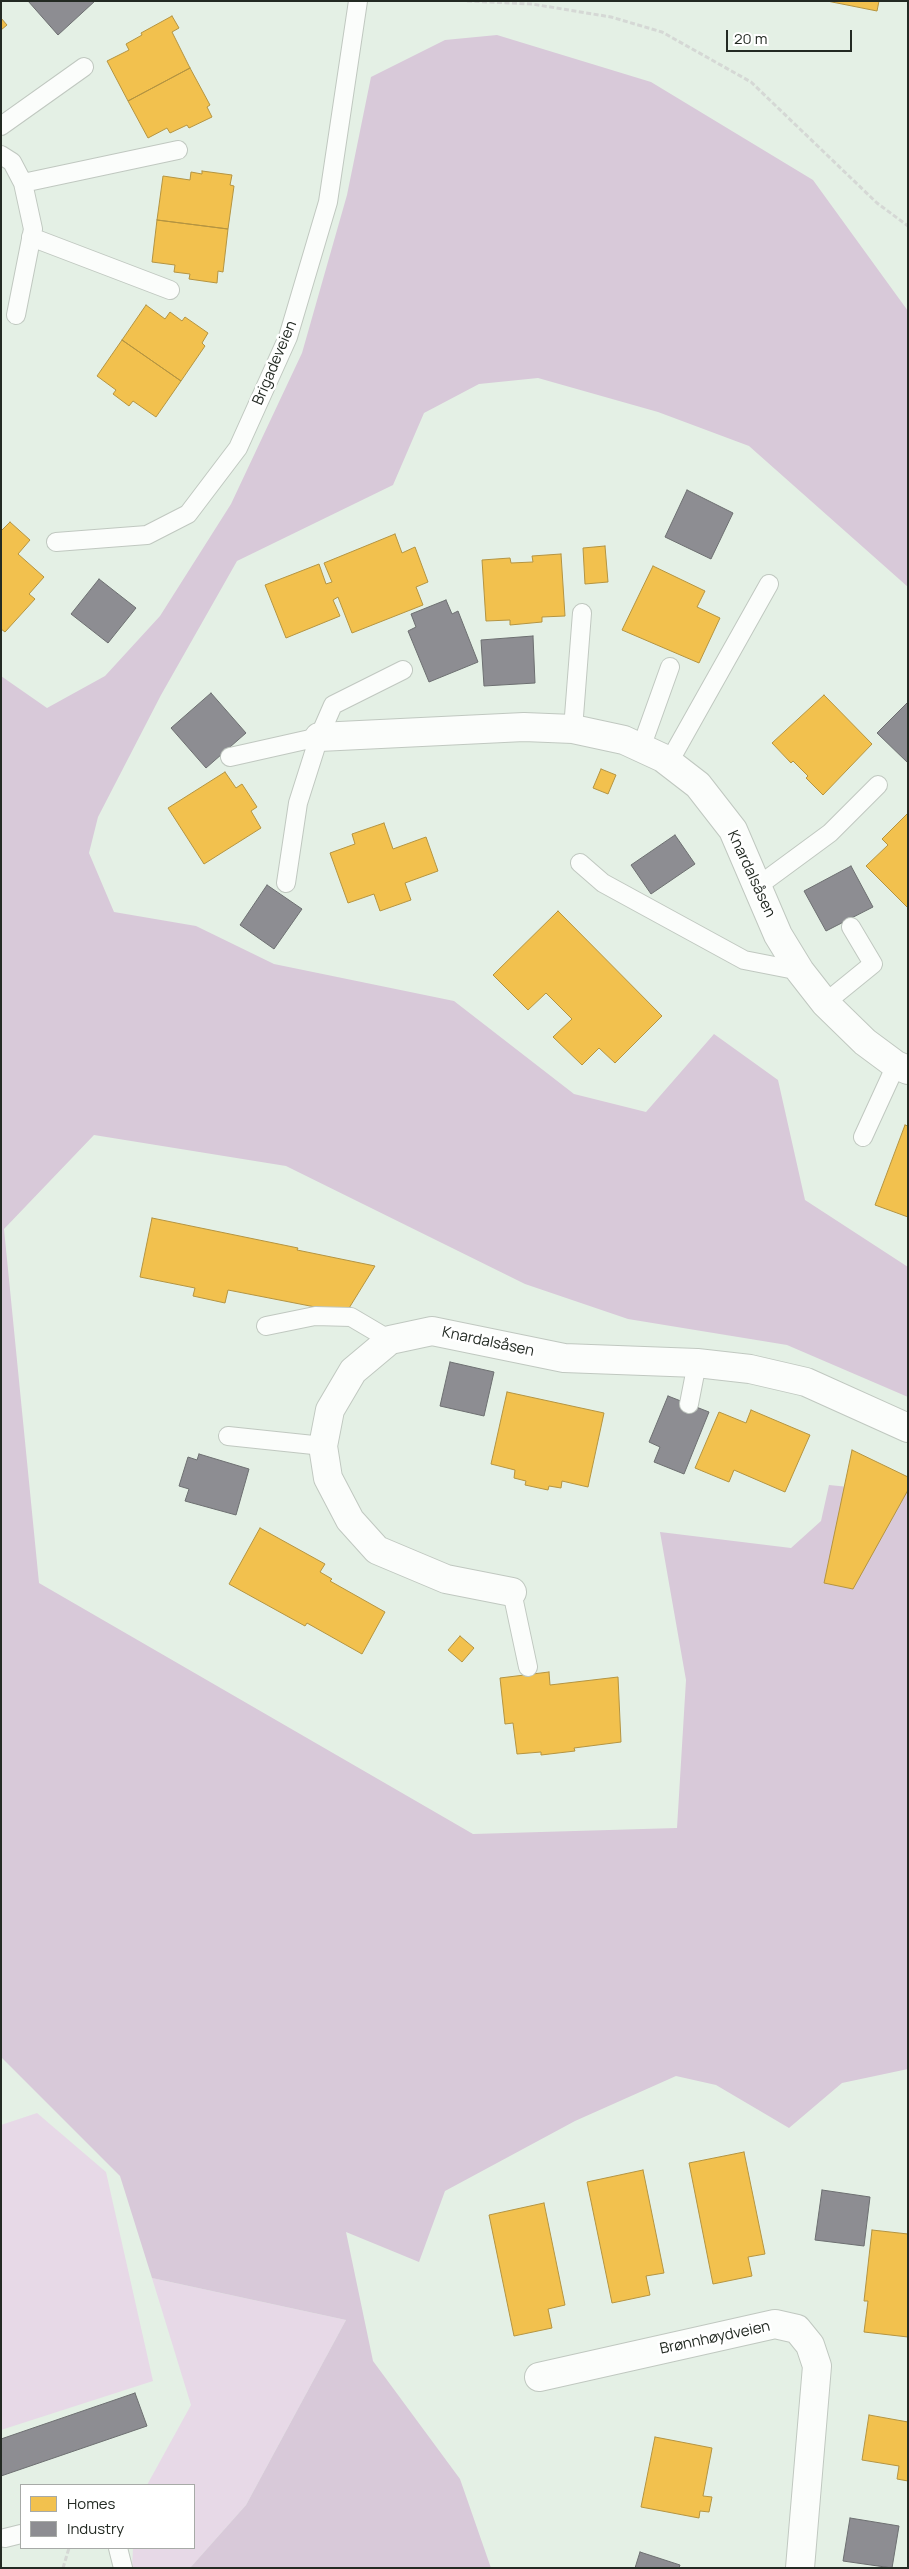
<!DOCTYPE html>
<meta charset="utf-8">
<style>
body{margin:0}
#map{position:relative;width:909px;height:2569px;overflow:hidden;background:#e4f0e5;font-family:Manrope,sans-serif}
canvas{display:block}
.frame{position:absolute;inset:0;border:2px solid #232a23;pointer-events:none}
.legend{position:absolute;left:20px;top:2484px;width:175px;height:65px;box-sizing:border-box;background:#fff;border:1px solid #a7aaa7;margin:0;padding:6px 9px;list-style:none;font-size:15px;color:#232a23}
.legend li{display:flex;align-items:center;gap:10px;height:25px}
.legend b{width:25px;border:1px solid #a7aaa7}
.scale{position:absolute;left:726px;top:30px;width:126px;height:22px;box-sizing:border-box;border:2px solid #232a23;border-top:0;padding-left:6px;font-size:15px;line-height:18px;white-space:nowrap;color:#232a23;-webkit-text-stroke:4px #fff;paint-order:stroke}
</style>
<div id="map">
<canvas width="909" height="2569"></canvas>
<div class="frame"></div>
<ul class="legend">
<li><b style="height:14px;background:#f2c14e"></b>Homes</li>
<li><b style="height:14px;background:#8d8d92"></b>Industry</li>
</ul>
<div class="scale">20 m</div>
</div>
<script>
const ctx = document.querySelector('canvas').getContext('2d');
ctx.lineJoin = 'round';
function paint(path, color) { ctx.fillStyle = color; ctx.fill(path, 'evenodd'); }
const poly = rows => new Path2D(rows.map(r => 'M' + r).join(''));
function strokePath(path, color, width, dash) { ctx.strokeStyle = color; ctx.lineWidth = width; ctx.lineCap = dash ? 'butt' : 'round'; ctx.setLineDash(dash || []); ctx.stroke(path); }
function label(font, color, halo, rows, align = 'center') {
  ctx.font = font + ' Manrope,sans-serif'; ctx.lineWidth = 5; ctx.setLineDash([]); ctx.textBaseline = 'middle'; ctx.strokeStyle = halo; ctx.fillStyle = color; for (const [text, x, y, turn = 0] of rows) {
    ctx.save(); ctx.translate(x, y); ctx.rotate((+turn || 0) * Math.PI / 180); ctx.textAlign = isNaN(turn) ? turn : align; if (halo) ctx.strokeText(text, 0, 0); ctx.fillText(text, 0, 0); ctx.restore();
  }
}
paint(poly([
 [37,2113,106,2172,153,2381,1,2430,1,2125],
 [152,2278,346,2320,246,2505,190,2568,132,2568,133,2548,194,2548,194,2485,147,2485,191,2405]
]), '#e7d9e7');
paint(poly([
 [497,35,651,82,813,180,908,311,908,587,749,446,658,412,538,378,479,384,424,413,393,485,237,561,161,695,98,817,89,853,114,912,196,926,274,964,454,1001,574,1094,646,1112,714,1034,778,1080,805,1200,908,1267,908,1397,787,1345,628,1319,525,1284,286,1166,94,1135,4,1229,39,1583,473,1834,677,1828,686,1680,660,1532,791,1548,821,1521,829,1485,908,1493,908,2069,842,2083,789,2128,716,2085,676,2076,575,2121,445,2191,419,2262,346,2232,373,2361,460,2479,491,2568,190,2568,246,2505,346,2320,152,2278,120,2176,1,2057,1,676,47,708,105,676,160,616,231,504,302,353,347,195,371,77,445,40]
]), '#d8c9d9');
const homes = poly([
 [827,1,879,1,877,11,827,1],
 [172,16,179,28,172,32,190,68,128,101,107,61,129,50,126,44,142,35,141,33,172,16],
 [1,18,7,25,1,30,1,18],
 [190,68,210,105,207,107,212,117,189,128,187,125,170,133,167,128,148,138,128,101,190,68],
 [202,171,232,175,230,185,234,186,228,229,157,220,163,176,190,180,191,172,202,174,202,171],
 [157,220,228,229,223,272,218,271,217,283,189,279,190,274,174,272,175,265,152,262,157,220],
 [146,305,165,319,170,312,182,321,185,317,208,333,202,343,205,346,181,381,122,340,146,305],
 [122,340,181,381,156,417,133,401,129,406,113,394,116,390,97,376,122,340],
 [10,522,30,540,18,554,44,577,29,594,35,599,5,632,1,629,1,531,10,522],
 [395,534,402,553,415,547,428,582,416,587,423,605,352,633,338,597,333,600,340,616,286,638,265,585,319,564,326,584,332,582,324,563,395,534],
 [605,546,608,582,585,584,583,548,605,546],
 [561,554,565,616,542,617,542,622,510,625,510,620,486,621,482,560,510,558,511,563,533,562,532,556,561,554],
 [653,566,705,591,697,607,720,618,699,663,622,630,653,566],
 [824,695,872,744,823,795,806,778,808,776,793,761,791,763,772,743,824,695],
 [601,769,616,775,608,794,593,788,601,769],
 [225,772,236,788,242,784,257,807,251,811,261,828,204,864,168,808,225,772],
 [908,813,908,908,866,866,888,845,882,839,908,813],
 [384,823,393,849,426,837,438,871,405,883,411,900,380,911,374,894,348,903,330,853,355,844,352,834,384,823],
 [558,911,662,1016,615,1063,599,1048,582,1065,553,1037,572,1019,546,993,528,1010,493,975,558,911],
 [905,1125,908,1126,908,1217,875,1205,905,1125],
 [152,1218,298,1248,297,1250,375,1266,346,1313,228,1290,225,1303,193,1296,195,1288,140,1277,152,1218],
 [507,1392,604,1413,588,1487,562,1481,561,1488,549,1486,548,1490,525,1485,526,1481,514,1478,515,1470,491,1464,507,1392],
 [751,1410,810,1435,785,1492,734,1470,729,1482,695,1468,719,1412,746,1423,751,1410],
 [852,1450,908,1477,908,1490,853,1589,824,1583,852,1450],
 [260,1528,325,1564,320,1572,332,1579,330,1581,385,1612,362,1654,307,1623,305,1626,229,1584,260,1528],
 [460,1636,474,1648,462,1662,448,1650,460,1636],
 [549,1672,550,1685,618,1677,621,1742,574,1748,575,1751,541,1755,541,1752,517,1754,513,1723,505,1724,500,1678,549,1672],
 [744,2152,765,2254,748,2257,752,2276,713,2284,689,2163,744,2152],
 [643,2170,664,2273,646,2276,650,2295,612,2303,587,2182,643,2170],
 [544,2203,565,2305,548,2309,552,2328,514,2336,489,2215,544,2203],
 [872,2230,908,2234,908,2337,864,2332,868,2301,864,2301,872,2230],
 [869,2415,908,2422,908,2481,897,2479,899,2466,862,2460,869,2415],
 [655,2437,712,2448,703,2496,712,2497,709,2512,700,2511,699,2518,641,2507,655,2437]
]);
paint(homes, '#f2c14e');
strokePath(homes, '#b49441', 1);
const industry = poly([
 [28,1,95,1,58,35,28,1],
 [687,490,733,513,711,559,665,537,687,490],
 [99,579,136,608,108,643,71,614,99,579],
 [446,600,452,614,458,611,478,662,429,682,408,631,416,627,411,614,446,600],
 [533,636,535,683,484,686,481,640,533,636],
 [211,693,246,733,206,768,171,728,211,693],
 [908,702,908,763,877,733,908,702],
 [675,835,695,864,651,894,631,865,675,835],
 [851,866,873,907,826,931,804,891,851,866],
 [267,885,302,909,274,949,240,925,267,885],
 [450,1362,494,1372,484,1416,440,1406,450,1362],
 [668,1396,709,1412,684,1474,654,1462,660,1447,649,1442,668,1396],
 [199,1454,249,1469,236,1515,185,1501,189,1489,179,1486,188,1457,197,1460,199,1454],
 [822,2190,870,2197,864,2246,815,2240,822,2190],
 [135,2393,147,2426,1,2476,1,2439,135,2393],
 [850,2518,899,2526,892,2568,843,2561,850,2518],
 [640,2552,680,2565,679,2568,635,2568,640,2552]
]);
paint(industry, '#8d8d92');
strokePath(industry, '#6d6f71', 1);
const service = poly([
 [1,126,84,67],
 [1,155,12,162,23,183,33,229,16,315],
 [23,183,178,150],
 [31,237,170,290],
 [56,542,147,535,188,514,238,448,288,337,328,202,358,1],
 [573,729,582,613],
 [641,748,670,667],
 [230,757,319,737],
 [669,762,769,584],
 [580,863,603,883,744,960,800,971],
 [286,883,298,803,319,737,333,705,403,670],
 [758,886,830,833,878,785],
 [825,1003,873,964,851,927],
 [863,1137,896,1065],
 [266,1326,315,1316,351,1317,390,1340],
 [689,1404,697,1363],
 [228,1436,323,1446],
 [512,1592,528,1667],
 [5,2538,21,2534],
 [118,2548,123,2568]
]);
const minor = poly([
 [319,737,524,727,573,729,624,740,663,758,698,785,733,830,778,935,800,971,825,1003,865,1042,896,1065,908,1070],
 [512,1592,446,1579,377,1550,350,1520,328,1478,323,1446,330,1410,353,1371,390,1340,432,1331,564,1358,697,1363,750,1369,806,1382,908,1428],
 [539,2377,775,2324,797,2329,810,2345,817,2366,800,2568]
]);
strokePath(service, '#c0c8c0', 20);
strokePath(minor, '#c0c8c0', 30);
strokePath(poly([
 [467,1,532,4,611,17,662,32,751,82,877,203,908,226],
 [63,2568,69,2548]
]), '#d5d8d5', 3, [5, 2.5]);
strokePath(service, '#fbfdfb', 18);
strokePath(minor, '#fbfdfb', 28);
label('15px', '#232a23', '#fff', [
 ["Brigadeveien",275,363,-67],
 ["Knardalsåsen",751,874,65],
 ["Knardalsåsen",488,1342,12],
 ["Brønnhøydveien",715,2338,-12]
]);
</script>
